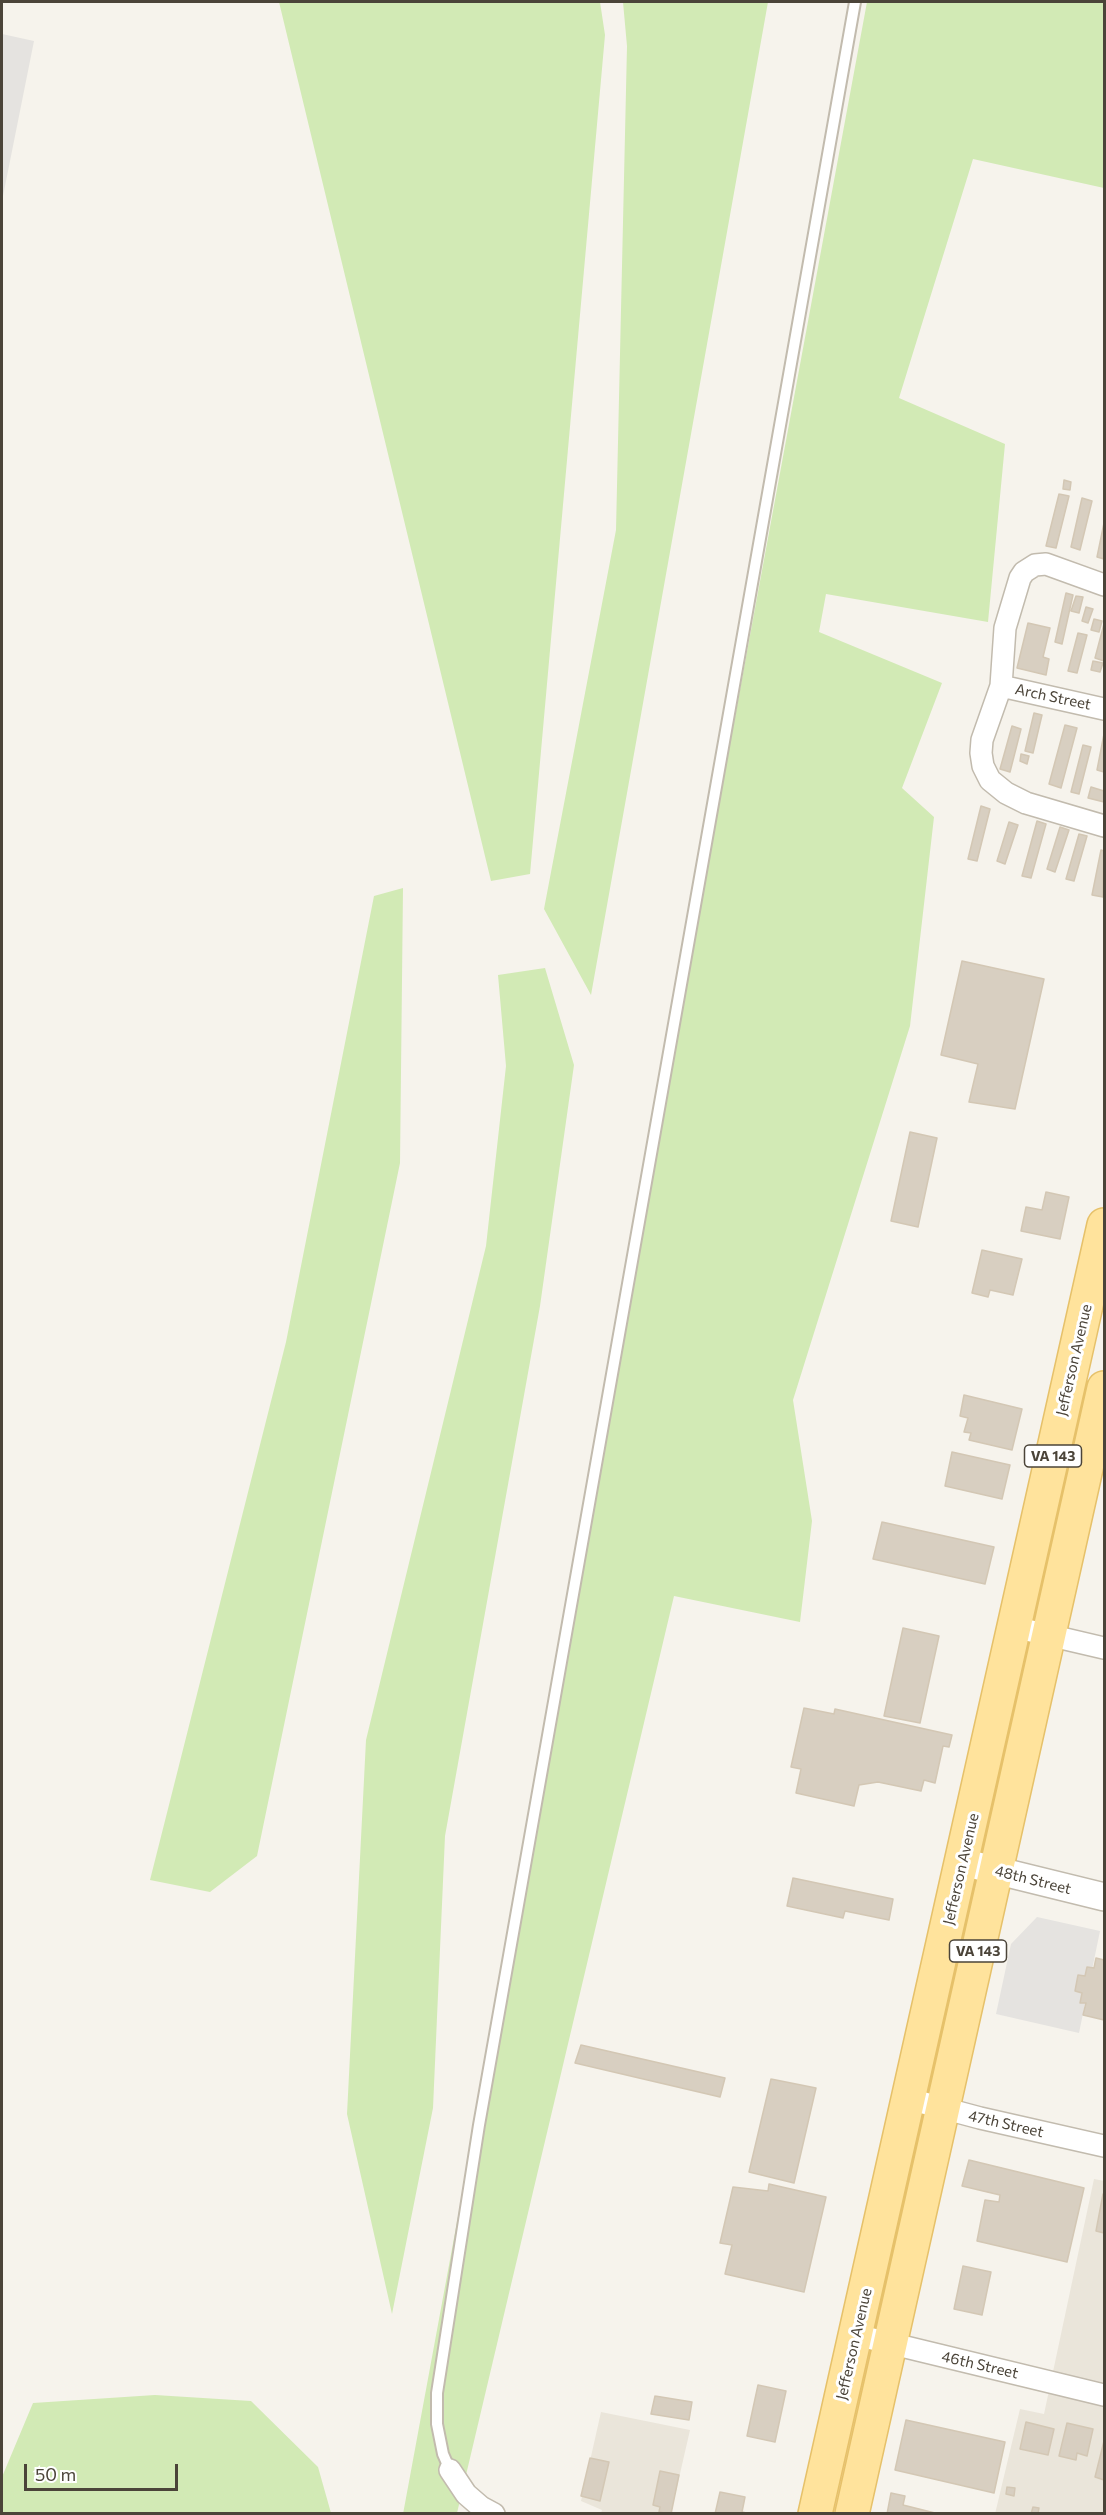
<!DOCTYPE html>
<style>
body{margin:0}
#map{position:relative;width:1106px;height:2515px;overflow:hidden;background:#f6f3ec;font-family:Commissioner,sans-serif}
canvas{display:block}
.frame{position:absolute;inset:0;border:3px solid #4b4439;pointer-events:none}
.scale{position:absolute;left:24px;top:2464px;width:154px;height:27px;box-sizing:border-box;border:3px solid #4b4439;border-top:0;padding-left:8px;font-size:18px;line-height:21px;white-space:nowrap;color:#4b4439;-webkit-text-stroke:4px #fff;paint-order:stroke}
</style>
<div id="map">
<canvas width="1106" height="2515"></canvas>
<div class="frame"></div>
<div class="scale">50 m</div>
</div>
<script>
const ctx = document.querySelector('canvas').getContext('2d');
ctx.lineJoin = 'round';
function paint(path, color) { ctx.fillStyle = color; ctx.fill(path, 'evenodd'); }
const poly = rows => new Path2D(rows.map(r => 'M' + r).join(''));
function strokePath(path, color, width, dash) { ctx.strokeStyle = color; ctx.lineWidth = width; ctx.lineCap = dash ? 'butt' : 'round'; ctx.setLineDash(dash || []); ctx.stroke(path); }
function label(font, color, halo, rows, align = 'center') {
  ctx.font = font + ' Commissioner,sans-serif'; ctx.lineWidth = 6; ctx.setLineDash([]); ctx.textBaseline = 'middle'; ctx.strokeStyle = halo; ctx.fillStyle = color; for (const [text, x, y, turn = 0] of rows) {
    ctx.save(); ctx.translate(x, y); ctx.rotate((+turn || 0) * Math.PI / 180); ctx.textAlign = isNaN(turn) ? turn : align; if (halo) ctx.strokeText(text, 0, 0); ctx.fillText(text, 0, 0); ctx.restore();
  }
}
paint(poly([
 [1094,2179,1104,2181,1104,2513,995,2514,1020,2409,1044,2414],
 [601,2412,690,2430,671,2513,601,2513,602,2510,581,2501]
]), '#eae5da');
paint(poly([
 [279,2,600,2,605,35,530,874,491,881],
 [623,2,768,2,591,995,544,909,616,530,627,46],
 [867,2,1104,2,1104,188,973,159,899,398,1005,444,988,622,826,594,819,632,942,683,902,788,934,817,910,1026,793,1400,812,1521,800,1622,674,1596,457,2513,403,2514],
 [403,888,400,1163,257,1856,210,1892,150,1880,286,1342,374,896],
 [545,968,574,1065,540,1306,445,1836,433,2108,392,2314,347,2114,366,1740,486,1246,506,1066,498,975],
 [155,2395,251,2401,318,2467,331,2513,2,2513,2,2477,33,2403]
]), '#d2eab5');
paint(poly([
 [2,34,34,41,2,201],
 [1037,1917,1100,1931,1079,2033,996,2014,1011,1944]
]), '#e5e3e0');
const building = poly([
 [1064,480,1071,482,1070,490,1063,489,1064,480],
 [1059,494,1069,496,1056,548,1046,546,1059,494],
 [1082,498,1092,501,1080,550,1071,547,1082,498],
 [1104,523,1104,559,1097,557,1104,523],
 [1066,593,1073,595,1062,644,1055,642,1066,593],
 [1076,596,1083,597,1079,613,1071,611,1076,596],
 [1086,607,1093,609,1088,623,1082,621,1086,607],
 [1094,619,1102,621,1099,632,1091,630,1094,619],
 [1028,623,1050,628,1043,657,1049,659,1046,675,1017,668,1028,623],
 [1104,624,1104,661,1095,658,1104,624],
 [1078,633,1087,635,1077,673,1068,671,1078,633],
 [1093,661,1103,663,1100,672,1091,670,1093,661],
 [1034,713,1042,715,1033,753,1025,751,1034,713],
 [1065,725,1077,728,1061,788,1049,784,1065,725],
 [1012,726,1021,729,1010,772,1000,769,1012,726],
 [1104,734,1104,772,1097,770,1104,734],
 [1083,745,1091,747,1079,794,1071,792,1083,745],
 [1021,754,1029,756,1027,764,1020,761,1021,754],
 [1091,787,1104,791,1104,802,1088,798,1091,787],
 [981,806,990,809,977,861,968,859,981,806],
 [1037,821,1046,824,1031,878,1022,876,1037,821],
 [1009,822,1018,825,1005,864,997,861,1009,822],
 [1060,827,1069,830,1055,872,1047,869,1060,827],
 [1079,834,1087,836,1074,881,1066,879,1079,834],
 [1101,850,1104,851,1103,897,1092,895,1101,850],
 [962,961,1044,979,1015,1109,969,1102,978,1064,941,1055,962,961],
 [910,1132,937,1138,918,1227,891,1221,910,1132],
 [1046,1192,1069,1197,1060,1239,1021,1231,1026,1207,1042,1210,1046,1192],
 [982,1250,1022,1259,1013,1295,990,1290,988,1297,972,1293,982,1250],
 [964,1395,1022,1409,1012,1450,969,1440,971,1433,964,1432,968,1418,960,1416,964,1395],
 [952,1452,1010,1465,1002,1499,945,1486,952,1452],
 [882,1522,994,1547,985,1584,873,1559,882,1522],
 [903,1628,939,1636,920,1723,884,1716,903,1628],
 [804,1708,834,1714,835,1709,952,1735,949,1747,943,1746,935,1783,924,1780,921,1791,878,1782,859,1785,854,1806,796,1793,801,1769,791,1767,804,1708],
 [793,1878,893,1899,889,1920,845,1911,843,1918,787,1906,793,1878],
 [1096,1958,1104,1960,1104,2020,1083,2015,1086,2003,1080,2003,1082,1993,1075,1991,1078,1975,1085,1976,1087,1967,1094,1968,1096,1958],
 [581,2045,725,2078,720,2097,575,2063,581,2045],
 [771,2079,816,2088,794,2183,749,2172,771,2079],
 [969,2160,1084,2188,1067,2262,977,2241,985,2200,999,2202,1000,2195,962,2186,969,2160],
 [769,2184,826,2197,804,2292,725,2274,732,2245,720,2243,733,2187,768,2191,769,2184],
 [1103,2194,1104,2195,1104,2233,1096,2231,1103,2194],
 [963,2266,991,2272,982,2315,954,2309,963,2266],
 [758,2385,786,2391,775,2442,747,2436,758,2385],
 [655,2396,692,2402,689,2420,651,2414,655,2396],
 [906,2420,1005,2442,994,2493,895,2470,906,2420],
 [1026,2422,1054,2429,1048,2455,1020,2449,1026,2422],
 [1067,2423,1093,2429,1087,2456,1077,2453,1076,2460,1059,2456,1067,2423],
 [1104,2441,1104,2480,1095,2477,1104,2441],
 [590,2458,609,2462,600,2501,581,2496,590,2458],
 [660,2471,679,2475,671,2514,659,2512,660,2507,653,2505,660,2471],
 [1007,2487,1015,2488,1014,2496,1006,2494,1007,2487],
 [720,2492,745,2497,742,2512,751,2514,715,2514,720,2492],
 [891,2493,905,2496,903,2505,939,2514,887,2514,891,2493],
 [1033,2507,1039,2508,1038,2514,1031,2514,1033,2507]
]);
paint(building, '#d8cfc1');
strokePath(building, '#d3c7b4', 1.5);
const service = poly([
 [450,2470,443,2454,437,2424,437,2393,479,2125,855,2]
]);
const minor = poly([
 [1104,585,1046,564,1035,565,1024,572,1020,578,1005,628,1001,686,982,740,981,753,983,766,990,780,1006,793,1026,803,1104,826],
 [1001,686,1104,709],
 [1014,1627,1104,1648],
 [909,2099,980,2118,1104,2146],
 [856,2335,1104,2395],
 [450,2470,466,2494,481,2507,494,2514]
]);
const tertiary = poly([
 [962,1862,1104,1897]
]);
const primary = poly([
 [815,2514,1104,1225],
 [852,2514,1104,1388]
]);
strokePath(service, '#c2bbae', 14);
strokePath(minor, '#c2bbae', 24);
strokePath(tertiary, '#c2bbae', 30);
strokePath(primary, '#e6c16a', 36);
strokePath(service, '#fff', 10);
strokePath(minor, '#fff', 21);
strokePath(tertiary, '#fff', 27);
strokePath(primary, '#ffe39c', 33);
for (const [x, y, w] of [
 [1053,1456,57],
 [978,1951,57]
]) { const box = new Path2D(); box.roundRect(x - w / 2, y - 11, w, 22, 4.5); ctx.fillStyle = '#fff'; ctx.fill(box); strokePath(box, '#4b4439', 1.5); }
label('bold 14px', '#4b4439', null, [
 ["VA 143",1053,1456],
 ["VA 143",978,1951]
]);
label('15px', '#4b4439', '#fff', [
 ["Arch Street",1053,697,12],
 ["Jefferson Avenue",1074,1360,-77],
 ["Jefferson Avenue",961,1869,-77],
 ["48th Street",1033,1880,14],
 ["47th Street",1006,2124,13],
 ["Jefferson Avenue",854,2344,-77],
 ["46th Street",980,2365,13]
]);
</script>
